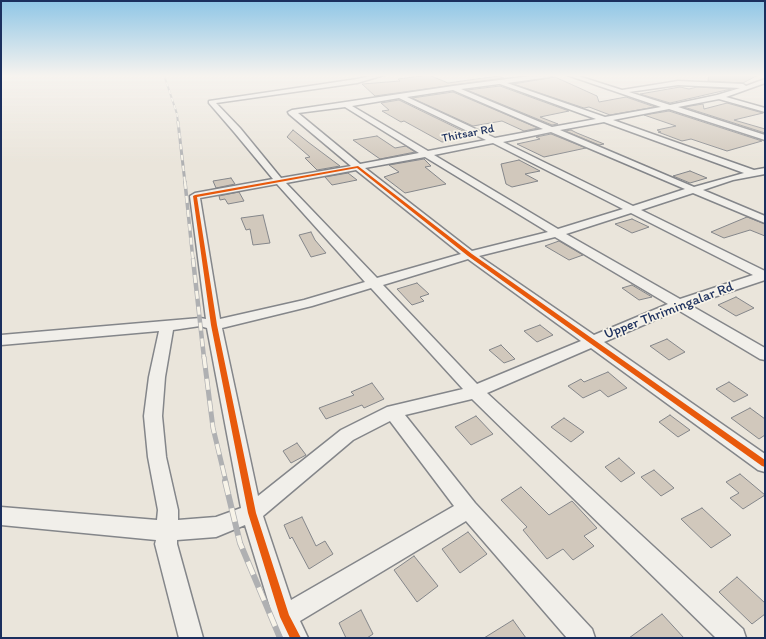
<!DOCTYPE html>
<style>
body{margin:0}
#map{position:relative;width:766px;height:639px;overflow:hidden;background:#eae5db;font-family:Itim,sans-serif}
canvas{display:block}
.frame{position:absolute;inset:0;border:2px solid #1b2f5e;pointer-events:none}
</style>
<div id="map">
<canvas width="766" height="639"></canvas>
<div class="frame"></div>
</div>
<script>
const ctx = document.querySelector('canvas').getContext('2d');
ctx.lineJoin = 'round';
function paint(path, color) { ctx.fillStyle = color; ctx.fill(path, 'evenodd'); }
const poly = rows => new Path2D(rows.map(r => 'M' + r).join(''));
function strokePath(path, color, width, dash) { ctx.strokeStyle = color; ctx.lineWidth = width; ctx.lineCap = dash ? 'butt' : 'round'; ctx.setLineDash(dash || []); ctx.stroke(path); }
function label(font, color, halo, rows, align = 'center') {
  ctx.font = font + ' Itim,sans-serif'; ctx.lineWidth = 3.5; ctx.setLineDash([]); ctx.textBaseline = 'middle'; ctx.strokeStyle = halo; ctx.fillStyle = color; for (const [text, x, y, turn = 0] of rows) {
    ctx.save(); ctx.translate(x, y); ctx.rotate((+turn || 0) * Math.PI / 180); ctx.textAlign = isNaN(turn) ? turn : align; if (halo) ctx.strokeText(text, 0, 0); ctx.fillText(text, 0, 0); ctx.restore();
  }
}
const building = poly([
 [429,75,448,83,498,76,504,78,375,96,362,84,400,81,398,79,429,75],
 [709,75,758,75,743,83,708,81,709,75],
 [555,77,597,96,599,102,626,97,655,107,610,115,589,107,584,108,513,84,555,77],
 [500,86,569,111,540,117,558,124,552,125,467,90,500,86],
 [680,87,689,89,697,87,731,89,670,103,640,94,680,87],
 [453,92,538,128,524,131,502,121,473,126,412,98,453,92],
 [399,100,469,134,474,136,442,142,404,121,401,122,382,111,389,110,381,103,399,100],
 [727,103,763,113,734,120,765,129,765,133,684,107,703,104,704,109,727,103],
 [669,111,762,141,727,151,691,139,682,141,658,132,661,132,657,130,676,126,644,115,669,111],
 [293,130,308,142,340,166,317,170,305,158,310,157,287,137,293,130],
 [571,130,577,133,604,144,599,145,565,131,571,130],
 [551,134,586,148,544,157,517,144,540,139,536,137,551,134],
 [377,136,395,148,406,146,415,152,380,159,353,140,377,136],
 [424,159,431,166,425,167,446,184,405,193,384,177,399,172,389,165,424,159],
 [519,160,540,171,525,174,538,181,512,187,506,184,501,164,519,160],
 [690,171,707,178,690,183,673,176,690,171],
 [348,173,357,180,332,185,325,177,348,173],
 [231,178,235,184,216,188,213,181,231,178],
 [239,192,244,201,228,204,225,199,220,200,219,196,239,192],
 [263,215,270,243,253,245,250,229,246,230,241,218,263,215],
 [747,217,765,224,765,236,750,230,724,238,711,232,747,217],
 [632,219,649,227,632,233,615,224,632,219],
 [311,232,315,240,326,253,311,257,299,235,311,232],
 [559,241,583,255,569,260,545,246,559,241],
 [417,283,429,294,420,297,424,301,412,305,397,289,417,283],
 [632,285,652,297,639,300,622,288,632,285],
 [736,297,754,308,736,316,718,305,736,297],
 [540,325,553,335,537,342,524,331,540,325],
 [667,339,685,352,669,360,650,346,667,339],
 [501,345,515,359,504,363,489,350,501,345],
 [608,372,627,388,608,397,600,390,583,398,568,386,581,379,584,382,608,372],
 [729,382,748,395,734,402,716,389,729,382],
 [372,383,384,399,364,408,362,405,326,419,319,408,354,395,351,392,372,383],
 [750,408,765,419,765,435,759,439,731,418,750,408],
 [670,415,690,430,678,437,659,422,670,415],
 [476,416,493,434,471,445,455,427,476,416],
 [564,418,584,432,571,442,551,427,564,418],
 [297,443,306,455,291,463,283,451,297,443],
 [619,458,635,473,621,482,605,467,619,458],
 [654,470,674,488,661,496,641,477,654,470],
 [740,474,765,495,743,509,730,498,739,493,726,482,740,474],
 [521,487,549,515,572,501,597,528,584,536,594,546,573,560,563,549,547,559,523,530,527,527,501,500,521,487],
 [702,508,731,535,711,548,681,519,702,508],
 [302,517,316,546,325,541,333,554,309,569,292,537,290,539,284,525,302,517],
 [468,532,487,554,460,573,442,549,468,532],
 [414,556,438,586,417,602,394,570,414,556],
 [737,577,765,603,765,614,752,624,719,592,737,577],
 [361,610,373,634,367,638,346,638,339,623,361,610],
 [662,614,684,638,629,638,662,614],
 [513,620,526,638,484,638,513,620]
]);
paint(building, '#d1c8bc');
strokePath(building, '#84868a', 1);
const minor = poly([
 [375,75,384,75,357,83,216,103,240,128,281,178,351,166,289,114,288,112,292,110,453,86,538,75,552,75,549,77,507,83,605,117,661,107,567,75,575,75,622,90,678,81,743,84,746,86,765,79,765,83,726,97,765,108,765,112,719,99,678,107,765,135,765,140,669,109,613,120,754,170,765,168,765,174,733,180,703,190,765,216,765,223,693,193,641,210,765,271,765,280,690,305,765,348,765,360,760,359,678,310,604,342,765,454,765,472,758,470,591,348,487,393,743,629,746,638,716,638,472,399,405,415,475,503,592,629,595,638,567,638,466,521,300,621,308,638,283,638,273,617,245,525,216,537,177,540,177,544,203,638,179,638,155,544,156,540,1,525,1,507,157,520,158,510,148,457,144,416,149,377,159,331,1,345,1,335,200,318,206,319,190,196,195,193,273,179,234,132,209,103,209,101,357,79,375,75],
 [499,84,500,84,596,119,552,127,461,89,499,84],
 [678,85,740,88,717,95,670,105,629,92,678,85],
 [453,90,543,129,495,138,407,97,453,90],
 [399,98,486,140,428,151,352,106,399,98],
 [345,107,419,153,360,164,298,113,345,107],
 [604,122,744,173,694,187,560,130,604,122],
 [551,132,685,189,633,206,503,142,551,132],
 [493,143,623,209,558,229,434,155,493,143],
 [425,157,548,232,472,251,365,168,425,157],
 [356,170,461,254,377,278,286,183,356,170],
 [277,184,365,282,304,300,220,319,200,198,277,184],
 [631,213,753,275,680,299,566,234,631,213],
 [555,237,668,304,594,335,479,256,555,237],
 [468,259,581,341,477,384,383,285,468,259],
 [371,288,463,389,387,407,341,430,258,496,222,328,312,306,371,288],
 [200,326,207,328,241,508,216,517,178,520,178,510,166,457,162,416,165,377,173,330,200,326],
 [390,421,454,506,291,600,263,516,353,440,390,421]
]);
strokePath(minor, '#84868a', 3);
paint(minor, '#f1efea');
const railFar5 = poly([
 [164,75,177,114,178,123]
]);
const railFar4 = poly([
 [178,122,185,183]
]);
const railFar3 = poly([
 [185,182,193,260]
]);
const railFar2 = poly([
 [193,259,204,358]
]);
const railFar1 = poly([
 [204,357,213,428,226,482]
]);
const rail = poly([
 [225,481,240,543,280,638]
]);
strokePath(railFar5, '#afb0b2', 2);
strokePath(railFar4, '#afb0b2', 3);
strokePath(railFar3, '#afb0b2', 3.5);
strokePath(railFar2, '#afb0b2', 4.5);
strokePath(railFar1, '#afb0b2', 5);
strokePath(rail, '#afb0b2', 6);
strokePath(railFar5, '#f7f3e8', 1.5, [4]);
strokePath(railFar4, '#f7f3e8', 2, [5.5]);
strokePath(railFar3, '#f7f3e8', 2.5, [7]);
strokePath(railFar2, '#f7f3e8', 3, [8]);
strokePath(railFar1, '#f7f3e8', 3.5, [11]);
strokePath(rail, '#f7f3e8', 4.5, [14]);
paint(poly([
 [358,166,472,254,765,460,765,467,762,466,468,256,357,168,197,197,217,325,256,513,289,615,301,638,290,638,280,617,248,513,211,325,193,196,195,195,358,166]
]), '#e8590c');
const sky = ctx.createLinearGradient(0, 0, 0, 164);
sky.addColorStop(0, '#8fc6e6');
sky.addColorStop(0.46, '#f6f3ef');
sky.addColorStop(1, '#f6f3ef00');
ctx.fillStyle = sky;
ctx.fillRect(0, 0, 766, 164);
label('12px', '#1b2f5e', '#f7f3e8', [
 ["Thitsar Rd",468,134,-11]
]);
label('14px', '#1b2f5e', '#f7f3e8', [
 ["Upper Thrimingalar Rd",669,311,-21]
]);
</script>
